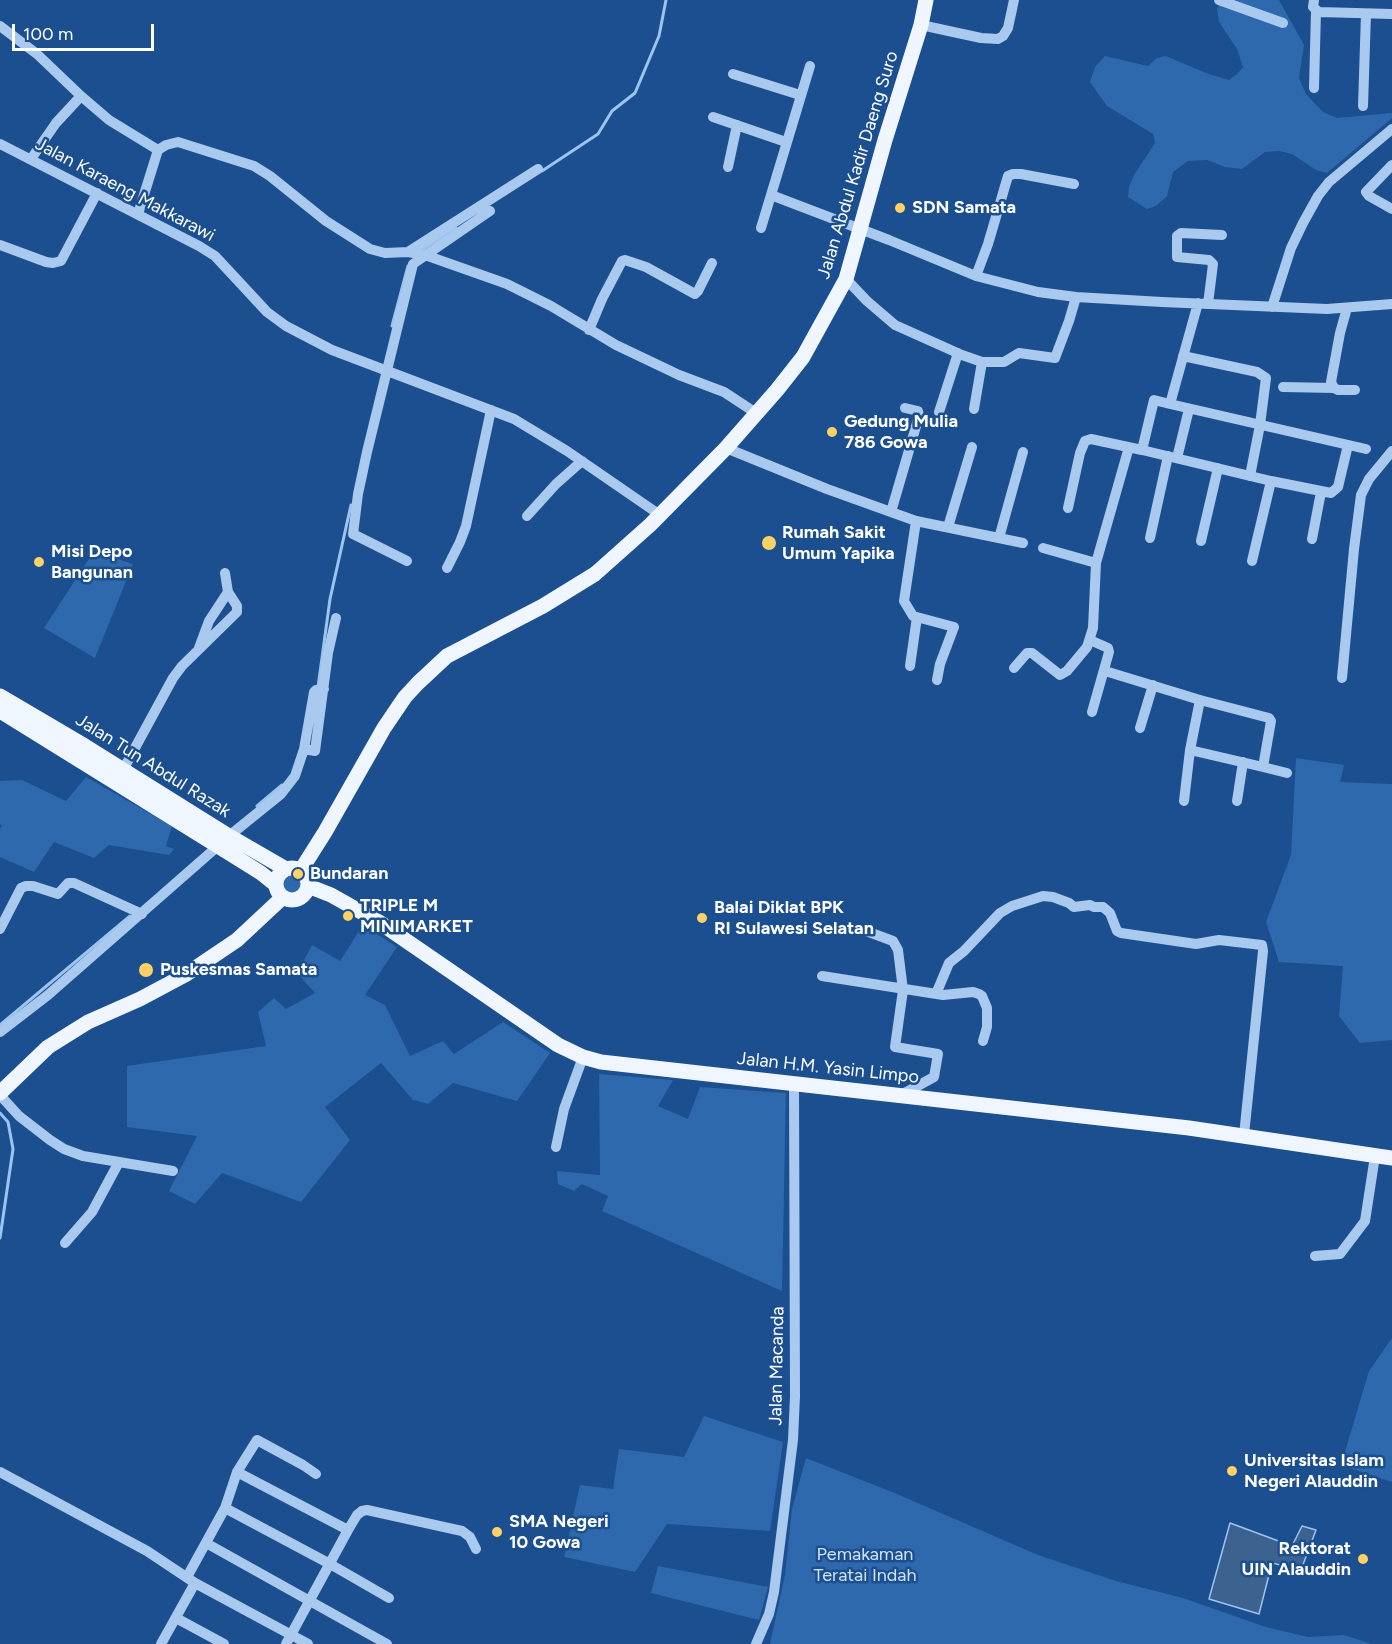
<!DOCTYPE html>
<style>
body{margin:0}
#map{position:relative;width:1392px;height:1644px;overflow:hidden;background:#1b4f8f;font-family:Figtree,sans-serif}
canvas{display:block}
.scale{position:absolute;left:12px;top:24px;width:142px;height:27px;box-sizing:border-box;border:3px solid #fff;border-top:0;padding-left:8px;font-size:18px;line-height:21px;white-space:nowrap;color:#fff;-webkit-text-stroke:4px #1b4f8f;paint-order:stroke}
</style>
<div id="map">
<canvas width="1392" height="1644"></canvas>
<div class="scale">100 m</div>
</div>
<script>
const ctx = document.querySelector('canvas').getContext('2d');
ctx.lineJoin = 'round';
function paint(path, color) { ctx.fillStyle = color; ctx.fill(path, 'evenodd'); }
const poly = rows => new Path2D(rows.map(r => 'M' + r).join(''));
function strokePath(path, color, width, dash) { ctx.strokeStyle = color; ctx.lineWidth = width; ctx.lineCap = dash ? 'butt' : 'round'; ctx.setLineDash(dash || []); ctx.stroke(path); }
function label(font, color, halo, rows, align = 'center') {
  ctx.font = font + ' Figtree,sans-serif'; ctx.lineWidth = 5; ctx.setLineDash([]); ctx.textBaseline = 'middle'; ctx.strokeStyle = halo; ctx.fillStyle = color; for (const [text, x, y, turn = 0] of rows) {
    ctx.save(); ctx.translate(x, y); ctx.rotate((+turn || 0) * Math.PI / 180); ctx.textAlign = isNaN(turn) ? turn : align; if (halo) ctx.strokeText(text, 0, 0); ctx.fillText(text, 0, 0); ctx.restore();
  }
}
paint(poly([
 [1221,0,1279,0,1304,45,1299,78,1306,94,1323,112,1337,118,1392,113,1392,118,1327,173,1316,170,1292,154,1279,151,1265,152,1242,169,1225,167,1207,160,1188,161,1173,172,1167,196,1156,206,1147,209,1128,197,1129,187,1134,175,1155,143,1153,134,1107,106,1090,82,1095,67,1105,56,1148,66,1157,58,1166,56,1206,73,1229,80,1237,74,1243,67,1237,49,1219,22,1217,9],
 [94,551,133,564,95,658,44,628],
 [1296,758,1344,765,1340,782,1392,784,1392,1040,1360,1043,1339,1016,1343,966,1279,962,1266,922,1291,855],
 [86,777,172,826,166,846,174,849,169,855,109,845,94,858,54,842,34,872,0,857,0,829,2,826,0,824,0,781,22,780,66,801],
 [291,868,294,868,305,875,308,881,305,893,294,900,288,899,276,881,281,871],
 [363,925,397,947,365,995,385,1005,410,1056,443,1041,454,1054,503,1022,550,1053,517,1101,453,1083,428,1104,413,1100,381,1063,325,1107,350,1140,301,1202,222,1173,195,1204,169,1191,197,1136,127,1127,127,1066,266,1046,258,1012,274,998,286,1009,315,993,297,973,312,945,340,961],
 [599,1074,673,1080,658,1106,688,1119,700,1087,786,1093,782,1291,602,1211,608,1196,582,1184,574,1191,558,1184,557,1171,600,1175],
 [1392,1338,1392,1482,1341,1465,1369,1371],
 [704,1416,783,1442,770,1531,667,1524,635,1572,564,1557,580,1485,613,1489,619,1449,684,1457],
 [806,1458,897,1494,1038,1555,1116,1581,1183,1598,1266,1627,1308,1637,1344,1635,1372,1644,770,1644,785,1575,792,1509],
 [658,1566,768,1587,759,1620,651,1593]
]), '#2e69ad');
const water = poly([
 [1230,1523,1292,1546,1302,1526,1316,1530,1301,1570,1272,1563,1259,1614,1209,1599,1230,1523]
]);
paint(water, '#3c6290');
strokePath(water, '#9cc4f0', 1.5);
strokePath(poly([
 [542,171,598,134,612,111,635,93,659,36,666,0],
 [422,250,456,228],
 [392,326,408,266],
 [318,687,330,599,351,505],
 [257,806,282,785],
 [0,1025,130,916],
 [0,1113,8,1122,13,1149,0,1238]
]), '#9cc4f0', 3);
strokePath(poly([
 [1219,0,1283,23],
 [1314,0,1313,7,1319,12,1392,14],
 [921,25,981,38,998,39,1003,36,1008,28,1014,0],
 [0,26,37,54,81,96,56,123,31,159],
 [733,74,800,95],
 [1314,88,1316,11],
 [81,96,109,120,158,150,138,214],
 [1363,106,1366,14],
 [713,117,786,142],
 [0,144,199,246,215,256,267,312,286,326,332,350,514,419,567,451,660,515],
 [158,150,166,145,178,142,254,166,270,176,326,221,370,249,385,253,408,252,425,255,507,284,551,306,616,345,679,375,724,392,756,413],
 [1392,165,1366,192,1369,196,1392,209],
 [728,167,737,125],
 [771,195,810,66],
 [761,228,771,195,889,240,976,276,1038,292,1076,297,1162,302,1327,309,1392,304],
 [0,245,46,262,53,263,61,261,97,193],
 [408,252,538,169],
 [976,276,988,244,1008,176,1013,174,1021,174,1074,184],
 [846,279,867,301,895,325,962,355,982,362,1004,362,1019,353,1055,358,1069,321,1076,297],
 [1208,304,1213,264,1209,260,1177,257,1177,236,1181,233,1222,235],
 [1272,307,1291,248,1303,223,1318,196,1329,182,1392,129],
 [1347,308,1340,333,1331,382,1334,388,1338,390,1355,390],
 [589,330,602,299,622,261,625,260,646,267,695,294,698,291,712,263],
 [1183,356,1257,372,1266,378,1260,425,1250,476],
 [1283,387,1334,388],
 [1170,404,1366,449],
 [974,409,982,362],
 [939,412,958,353],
 [726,448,827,489,916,521,1023,543],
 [1142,450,1271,481,1331,493,1338,487,1348,445],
 [1177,458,1189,409],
 [1068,508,1080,453,1085,441,1091,439,1142,450,1154,400,1170,404,1198,303],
 [891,512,919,416,918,411,905,408],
 [527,516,556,484,582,461],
 [916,521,904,601,913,616,954,627,940,664,937,680],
 [948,527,972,447],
 [999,538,1023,452],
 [1150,538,1168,456],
 [1312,539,1321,492],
 [1201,541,1218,468],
 [1043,548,1096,563],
 [407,561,353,534,358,494,367,452,413,264,490,211],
 [1252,561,1271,481],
 [447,568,460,542,466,526,491,410],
 [1090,640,1108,648,1109,652,1092,712],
 [199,648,209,621,228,592],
 [910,666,917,617],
 [1014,668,1027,653,1032,653,1060,675,1067,671,1087,647,1093,628,1096,563,1129,447],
 [1105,671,1200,700,1269,718,1271,721,1263,767,1287,773],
 [1342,678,1354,549,1361,495,1369,479,1392,451],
 [1140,728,1153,685],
 [304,749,315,751,328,653,336,618],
 [1190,750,1200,700],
 [123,770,173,678,182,666,237,612,237,606,228,592,225,573],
 [1184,801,1190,750,1263,767],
 [1237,801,1243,762],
 [229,836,281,794,295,776,304,749,314,692,316,690,324,689],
 [0,929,21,888,26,886,33,886,58,894,68,883,74,883,142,914],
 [866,931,893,941,898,950,903,990,895,1047,938,1054,934,1077,901,1095],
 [822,976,943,995,973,992,979,994,982,996,987,1008,987,1027,983,1041],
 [936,994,949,963,964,951,1000,913,1012,906,1043,896,1053,897,1069,903,1074,907,1090,905,1094,907,1103,907,1110,913,1117,931,1121,933,1196,944,1219,940,1262,945,1263,951,1244,1135],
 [0,1032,48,995,218,846],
 [0,1095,19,1116,50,1140,64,1149,83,1156,173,1171],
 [556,1147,564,1109,583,1057],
 [65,1243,92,1212,119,1162],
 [1315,1256,1340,1254,1365,1221,1375,1156],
 [0,1472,147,1551,195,1583,161,1644],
 [237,1472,348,1530],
 [225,1508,330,1564,389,1598],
 [206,1543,387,1644],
 [187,1577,225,1508,237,1472,257,1440,303,1465,316,1474],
 [195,1583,308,1644],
 [176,1618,224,1644],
 [286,1644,348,1530,357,1515,362,1511,367,1510,462,1531,470,1537,476,1549],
 [756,1644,769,1614,774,1592,793,1440,795,1396,794,1083]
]), '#a9c9ee', 10);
strokePath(poly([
 [0,696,85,746,229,836,286,869],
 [0,711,218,846,261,873,276,885],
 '276 884a16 16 0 1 1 32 0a16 16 0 1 1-32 0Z',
 [301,870,325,832,384,728,405,697,418,683,447,656,543,606,595,574,650,525,726,448,777,390,803,357,846,279,885,140,921,25,926,0],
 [308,886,331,895,379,922,558,1045,583,1057,601,1062,1189,1128,1392,1158],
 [0,1093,48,1047,88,1022,140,999,185,975,237,940,283,897]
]), '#f0f6ff', 15);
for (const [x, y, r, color] of [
 [900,208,6,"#ffd166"],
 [832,432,6,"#ffd166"],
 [769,543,8,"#ffd166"],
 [39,562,6,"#ffd166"],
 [298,874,6,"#ffd166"],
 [348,916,6,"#ffd166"],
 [702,918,6,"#ffd166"],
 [146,970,8,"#ffd166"],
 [1232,1471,6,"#ffd166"],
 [497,1532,6,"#ffd166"],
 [1363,1559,6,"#ffd166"]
]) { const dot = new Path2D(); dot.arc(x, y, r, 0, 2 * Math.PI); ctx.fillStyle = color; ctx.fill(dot); strokePath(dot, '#1b4f8f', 2); }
label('18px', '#fff', '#1b4f8f', [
 ["Jalan Abdul Kadir Daeng Suro",858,165,-73],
 ["Jalan Karaeng Makkarawi",125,190,28],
 ["Jalan Tun Abdul Razak",153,766,32],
 ["Jalan H.M. Yasin Limpo",828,1068,6],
 ["Jalan Macanda",777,1366,-89]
]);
label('bold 18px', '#fff', '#1b4f8f', [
 ["SDN Samata",912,208],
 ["Gedung Mulia",844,422],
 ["786 Gowa",844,443],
 ["Rumah Sakit",782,533],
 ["Umum Yapika",782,554],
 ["Misi Depo",51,552],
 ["Bangunan",51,573],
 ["Bundaran",310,874],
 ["TRIPLE M",360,906],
 ["MINIMARKET",360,927],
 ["Balai Diklat BPK",714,908],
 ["RI Sulawesi Selatan",714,929],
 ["Puskesmas Samata",160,970],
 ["Universitas Islam",1244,1461],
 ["Negeri Alauddin",1244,1482],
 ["SMA Negeri",509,1522],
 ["10 Gowa",509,1543],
 ["Rektorat",1351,1549,"right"],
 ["UIN Alauddin",1351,1570,"right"]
], 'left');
label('18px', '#cfe3fa', '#1b4f8f', [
 ["Pemakaman",865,1555],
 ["Teratai Indah",865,1576]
]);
</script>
